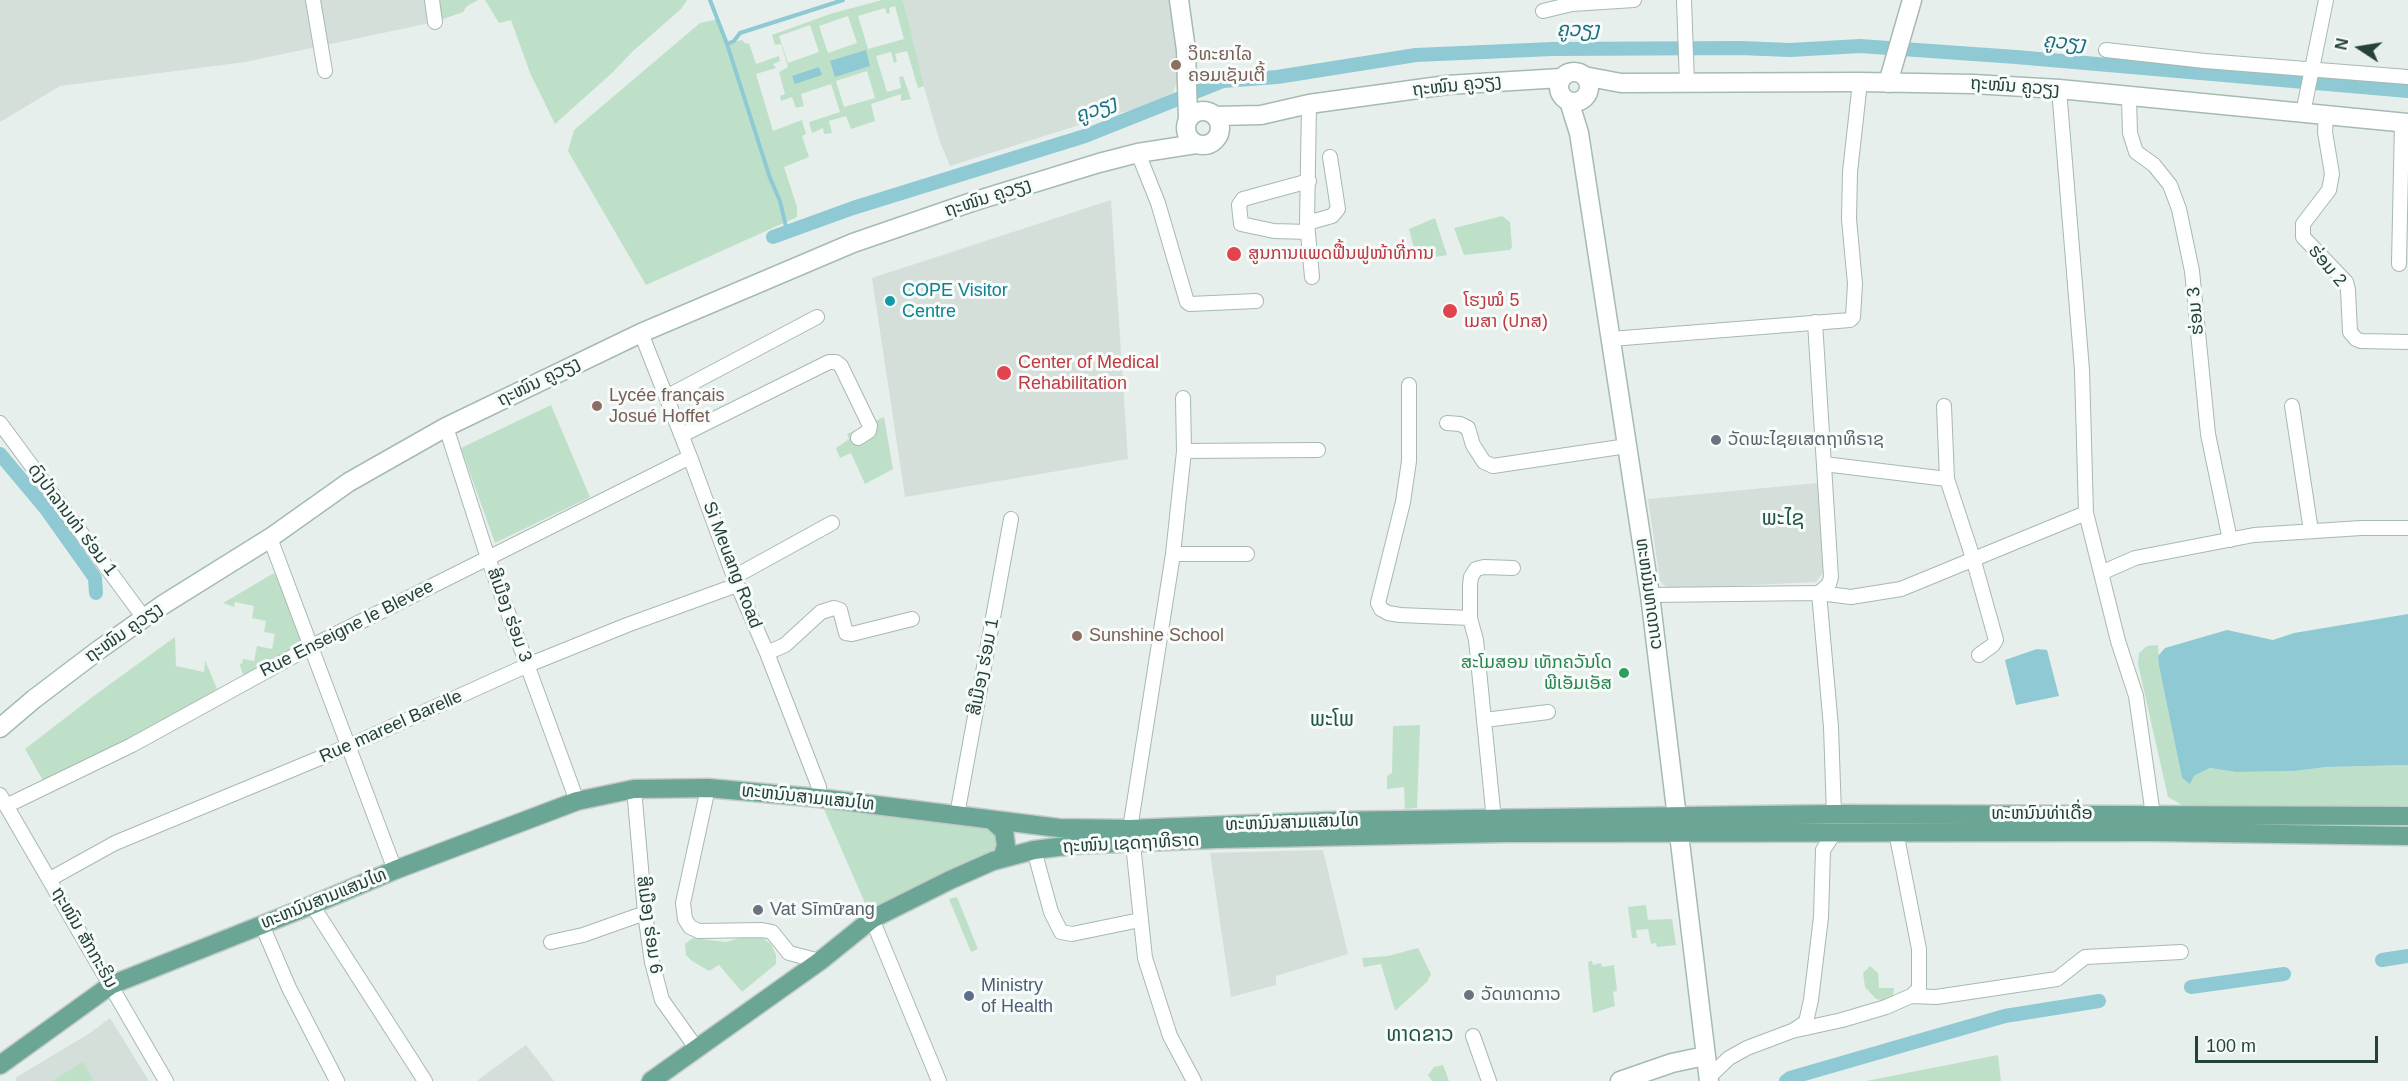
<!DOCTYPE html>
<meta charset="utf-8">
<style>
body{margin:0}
#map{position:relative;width:2408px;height:1081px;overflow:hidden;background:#e6efeb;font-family:Helvetica,sans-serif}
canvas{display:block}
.north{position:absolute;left:2330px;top:18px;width:60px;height:60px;-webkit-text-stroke:4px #f7fbf9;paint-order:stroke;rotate:282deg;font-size:16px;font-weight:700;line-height:24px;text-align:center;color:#24423a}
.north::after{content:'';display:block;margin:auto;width:21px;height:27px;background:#24423a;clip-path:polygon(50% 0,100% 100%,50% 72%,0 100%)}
.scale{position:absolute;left:2195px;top:1036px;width:183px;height:27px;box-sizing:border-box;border:3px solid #24423a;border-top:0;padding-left:8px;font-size:18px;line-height:21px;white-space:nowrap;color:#24423a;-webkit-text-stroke:4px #f7fbf9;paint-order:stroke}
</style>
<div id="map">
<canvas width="2408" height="1081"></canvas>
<div class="north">N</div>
<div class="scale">100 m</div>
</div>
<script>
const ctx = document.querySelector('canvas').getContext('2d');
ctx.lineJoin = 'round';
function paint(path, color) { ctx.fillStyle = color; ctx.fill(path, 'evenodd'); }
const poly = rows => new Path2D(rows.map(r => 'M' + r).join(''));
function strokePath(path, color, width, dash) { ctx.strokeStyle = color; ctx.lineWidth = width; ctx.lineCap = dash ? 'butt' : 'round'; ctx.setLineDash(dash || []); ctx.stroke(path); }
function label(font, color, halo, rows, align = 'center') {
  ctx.font = font + ' Helvetica,"Noto Sans Lao",sans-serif'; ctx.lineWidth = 6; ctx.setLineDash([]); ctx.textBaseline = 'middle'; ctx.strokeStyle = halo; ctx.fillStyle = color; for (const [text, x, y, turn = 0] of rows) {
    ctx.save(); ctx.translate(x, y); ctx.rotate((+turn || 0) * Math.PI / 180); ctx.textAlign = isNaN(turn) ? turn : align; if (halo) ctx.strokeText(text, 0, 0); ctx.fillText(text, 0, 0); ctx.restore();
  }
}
paint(poly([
 [0,0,433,0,435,22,245,62,60,86,0,122],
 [903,0,1179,0,1177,81,1173,93,1150,105,1098,119,950,166,940,142,919,70],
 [1111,200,1128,459,905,497,872,278],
 [1818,483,1823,573,1816,582,1668,589,1660,581,1648,499],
 [1323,850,1348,954,1276,976,1276,985,1231,997,1210,853],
 [110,1018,149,1081,17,1081,15,1078,90,1033],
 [526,1045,554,1081,477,1081,487,1073]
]), '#d4dfda');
paint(poly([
 [432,0,478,0,467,6,463,12,435,22],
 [485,0,687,0,681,9,632,52,612,73,555,124,530,73,511,20,499,23],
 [882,0,903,0,924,86,918,88,907,51,895,54,897,62,894,63,891,52,876,56,887,92,901,88,899,77,903,76,911,99,901,101,901,94,871,104,875,121,851,129,846,116,829,121,832,133,824,134,823,128,812,133,809,122,840,112,831,84,801,94,804,106,796,108,792,97,781,101,780,96,785,94,779,72,788,67,781,44,775,45,772,35,830,14],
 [895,6,904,39,868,49,858,16,885,8,887,14,890,13,889,8],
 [848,16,857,43,828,53,819,26],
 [810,25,819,52,788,63,779,36],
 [867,71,875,98,844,107,836,81],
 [718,19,727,44,742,40,746,44,749,43,756,64,779,56,780,61,773,64,776,68,756,74,773,131,802,120,806,134,802,136,809,157,784,167,797,207,797,217,646,285,568,151,574,130,700,23],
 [1502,216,1510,222,1512,247,1510,250,1464,255,1454,228],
 [1435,218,1447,255,1417,260,1409,229],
 [551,405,590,497,495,543,461,448],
 [884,417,893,469,865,484,851,453,840,458,836,448,849,439,847,434],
 [274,573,307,643,245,679,239,663,242,664,243,659,254,661,257,646,272,649,275,634,264,632,266,621,252,618,254,606,235,602,234,607,223,603],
 [175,637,176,666,204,672,205,660,217,689,134,738,45,784,25,749,95,695],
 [2158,645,2159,666,2182,778,2190,783,2194,776,2210,768,2236,772,2295,771,2327,767,2408,765,2408,805,2382,807,2295,808,2274,806,2258,808,2203,808,2184,806,2168,797,2138,664,2139,653,2147,646],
 [1420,725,1417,808,1405,809,1404,787,1387,789,1387,776,1392,773,1393,726],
 [819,798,987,819,1006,846,872,919],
 [957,897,978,949,971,952,949,899],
 [1646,905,1648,920,1672,919,1676,945,1657,947,1656,943,1651,944,1648,929,1636,930,1637,938,1632,938,1628,907],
 [750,935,763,938,771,944,776,955,776,964,742,992,719,965,709,971,692,961,686,955,685,944,693,938,726,942],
 [1418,948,1431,974,1427,982,1395,1011,1381,964,1364,967,1362,958,1388,956],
 [1592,961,1593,965,1601,963,1602,967,1614,965,1617,991,1613,992,1615,1006,1593,1013,1588,962],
 [1870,966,1878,973,1879,988,1894,988,1893,996,1885,1001,1876,999,1865,987,1863,973],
 [1998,1055,2001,1081,1866,1081],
 [83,1062,94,1081,52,1081],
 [1443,1065,1449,1081,1432,1081,1428,1075,1434,1067]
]), '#bfe0c8');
paint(poly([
 [866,50,870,66,835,77,830,61],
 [819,67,822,75,795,84,792,76],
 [2408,614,2408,765,2327,767,2295,771,2236,772,2210,768,2194,776,2190,784,2182,778,2159,666,2158,656,2165,648,2227,630,2273,640,2294,633],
 [2037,649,2047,650,2059,696,2016,705,2005,660]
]), '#8ec9d4');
strokePath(poly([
 [710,0,727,44,734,41,740,33,843,0],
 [727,44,770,178,780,201,787,231]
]), '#8ec9d4', 4);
strokePath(poly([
 [773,237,853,208,1085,136,1223,81,1277,77,1416,55,1552,49,1740,48,1790,50,1860,46,2016,57,2408,91],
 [0,454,46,509,95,578,96,593],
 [2382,960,2408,956],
 [2191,987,2284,974],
 [1786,1081,1790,1078,2005,1016,2099,1001]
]), '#8ec9d4', 14);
const street = poly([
 [313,0,325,71],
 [432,0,435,22],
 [1684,0,1687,83],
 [1543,11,1572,4,1634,0],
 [2106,50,2205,61,2408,77],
 [2059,89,2082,370,2086,513,2118,641,2136,696,2154,822],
 [2129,98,2130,133,2136,152,2154,165,2170,185,2179,209,2192,271,2208,434,2230,540],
 [1309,104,1307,223,1312,277],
 [2303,113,2326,0],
 [2326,114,2325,132,2332,174,2329,190,2303,224,2303,237,2346,282,2348,290,2350,332,2356,339,2361,341,2408,342],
 [1138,153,1158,203,1187,302,1190,304,1256,301],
 [1307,223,1332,216,1338,209,1330,157],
 [1308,232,1274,231,1241,224,1239,205,1243,199,1309,181],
 [2399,264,2402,122],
 [1815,322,1831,577,1829,584,1819,593,1831,727,1834,814],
 [641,333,690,457,734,577,767,653,819,787,819,798],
 [1611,339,1850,320,1853,317,1855,284,1849,219,1850,172,1860,82],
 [1409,385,1409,461,1403,502,1378,603,1381,609,1388,613,1400,615,1470,618,1476,640,1494,820],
 [666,397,817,317],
 [1944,406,1947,479,1973,558,1996,640,1993,645,1979,655],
 [2292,406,2311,531],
 [0,423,144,618],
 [1447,423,1460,424,1468,428,1473,445,1484,462,1493,466,1627,446],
 [446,427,488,558,577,801],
 [682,435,829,362,836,362,841,366,870,426,869,431,858,438],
 [1184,451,1318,450],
 [1824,464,1947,479],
 [270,538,395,870],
 [1173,554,1247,554],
 [2101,573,2135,558,2254,535,2361,528,2408,528],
 [734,577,832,523],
 [1650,595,1819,593,1851,597,1901,589,2086,513],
 [1470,618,1470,585,1471,577,1476,569,1484,567,1513,568],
 [767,653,785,645,821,612,834,608,840,610,846,633,852,634,912,619],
 [1485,720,1548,712],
 [708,788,683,903,685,919,690,927,699,931,762,930,772,932,789,953,820,961],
 [634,789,645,913,652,962,662,1000,697,1049],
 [0,795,166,1081],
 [6,806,132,745,312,646,690,457],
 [957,815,1011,519],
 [1130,829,1173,554,1184,451,1183,398],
 [1896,832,1919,949,1919,989,1911,996],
 [1133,844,1145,958,1170,1036,1194,1081],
 [1034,850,1051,912,1061,932,1072,934,1140,920],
 [50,879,115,843,349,746,528,665,627,625,737,585],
 [312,905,425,1081],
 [872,919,939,1081],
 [262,925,289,988,337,1081],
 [551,942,583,935,645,913],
 [1794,1030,1806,1022,1811,1000,1821,917,1823,850,1835,832],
 [1473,1036,1489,1081],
 [1708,1078,1729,1058,1747,1048,1792,1031,1842,1020,1886,1007,1911,996,1936,997,2057,979,2085,957,2181,952]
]);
const secondary = poly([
 [1179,0,1186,50,1188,119],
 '1559 87a15 15 0 1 1 30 0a15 15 0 1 1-30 0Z',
 [1584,76,1621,83,1860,82,1973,84,2059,89,2408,123],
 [1888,83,1912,0],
 [1569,101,1579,133,1650,595,1709,1081],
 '1186 128a17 17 0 1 1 34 0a17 17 0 1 1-34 0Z',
 [1215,116,1261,115,1309,104,1447,85,1561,78],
 [0,728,34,699,100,649,161,606,270,538,349,482,446,427,641,333,853,243,972,202,1099,163,1138,153,1196,144],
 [1620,1081,1672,1063,1705,1056]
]);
const primary = poly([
 [988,819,993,821,1004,831,1006,846,1002,858],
 [0,1065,111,985,312,905,395,870,577,801,634,789,708,788,819,798,1059,828,1130,829,1328,821,1834,814,2408,816],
 [651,1081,820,961,872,919,950,880,993,861,1034,850,1074,845,1216,839,1504,833,2153,832,2408,836]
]);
strokePath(street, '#a8b8b2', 16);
strokePath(secondary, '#a4bbb3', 21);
strokePath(primary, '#c2cac8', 21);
strokePath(street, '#fff', 14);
strokePath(secondary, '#fff', 18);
strokePath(primary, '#6aa596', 18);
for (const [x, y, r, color] of [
 [1176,65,6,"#8d6e63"],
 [1234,254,8,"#e0444e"],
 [890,301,6,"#0f9aa8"],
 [1450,311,8,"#e0444e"],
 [1004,373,8,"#e0444e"],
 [597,406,6,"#8d6e63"],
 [1716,440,6,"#6b7280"],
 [1077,636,6,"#8d6e63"],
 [1624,673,6,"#2e9e5b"],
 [758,910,6,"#6b7280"],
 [1469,995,6,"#6b7280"],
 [969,996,6,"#5c6f8a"]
]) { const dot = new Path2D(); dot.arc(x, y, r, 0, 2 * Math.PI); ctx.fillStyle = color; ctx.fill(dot); strokePath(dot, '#f7fbf9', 2); }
label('18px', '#785e54', '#f7fbf9', [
 ["ວິທະຍາໄລ",1188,55],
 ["ຄອມເຊັນເຕີ້",1188,76],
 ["Lycée français",609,396],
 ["Josué Hoffet",609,417],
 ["Sunshine School",1089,636]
], 'left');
label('18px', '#24423a', '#f7fbf9', [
 ["ຖະໜົນ ຄູວຽງ",1457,86,-6],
 ["ຖະໜົນ ຄູວຽງ",2015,87,4],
 ["ຖະໜົນ ຄູວຽງ",988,198,-18],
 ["ຮ່ອມ 2",2327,266,50],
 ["ຮ່ອມ 3",2196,311,-95],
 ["ຖະໜົນ ຄູວຽງ",539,382,-26],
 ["ດົງປ່າລານທ່າ ຮ່ອມ 1",72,520,53],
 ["Si Meuang Road",732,565,69],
 ["ທະຫນົນທາດກາວ",1649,594,82],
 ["ສີເມືອງ ຮ່ອມ 3",509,615,70],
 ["Rue Enseigne le Blevee",347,629,-27],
 ["ຖະໜົນ ຄູວຽງ",124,633,-35],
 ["ສີເມືອງ ຮ່ອມ 1",984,667,-79],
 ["Rue mareel Barelle",391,727,-24],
 ["ທະຫນົນສາມແສນໄທ",808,798,6],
 ["ທະຫນົນທ່າເດື່ອ",2042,814],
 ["ທະຫນົນສາມແສນໄທ",1292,823,-2],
 ["ຖະໜົນ ເຊດຖາທິຣາດ",1131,844,-3],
 ["ທະຫນົນສາມແສນໄທ",324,899,-22],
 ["ສີເມືອງ ຮ່ອມ 6",649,925,82],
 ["ຖະໜົນ ສັກກະຣິນ",84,938,60]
]);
label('18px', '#be3a42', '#f7fbf9', [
 ["ສູນການແພດຟື້ນຟູໜ້າທີ່ການ",1248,254],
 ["ໂຮງໝໍ 5",1464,301],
 ["ເມສາ (ປກສ)",1464,322],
 ["Center of Medical",1018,363],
 ["Rehabilitation",1018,384]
], 'left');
label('18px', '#0d838f', '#f7fbf9', [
 ["COPE Visitor",902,291],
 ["Centre",902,312]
], 'left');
label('18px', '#5b616d', '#f7fbf9', [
 ["ວັດພະໄຊຍເສຕຖາທິຣາຊ",1728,440],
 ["Vat Sīmư̄ang",770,910],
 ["ວັດທາດກາວ",1481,995]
], 'left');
label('18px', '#27864d', '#f7fbf9', [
 ["ສະໂມສອນ ເທັກຄວັນໂດ",1612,663],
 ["ພີເອັມເອັສ",1612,684]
], 'right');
label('18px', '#4e5e75', '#f7fbf9', [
 ["Ministry",981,986],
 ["of Health",981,1007]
], 'left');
label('italic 20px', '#1c6f80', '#f7fbf9', [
 ["ຄູວຽງ",1578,30],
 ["ຄູວຽງ",2064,43,5],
 ["ຄູວຽງ",1096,110,-21]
]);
label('21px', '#1f5548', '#f7fbf9', [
 ["ພະໄຊ",1783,519],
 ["ພະໂພ",1332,720],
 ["ທາດຂາວ",1420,1035]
]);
</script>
